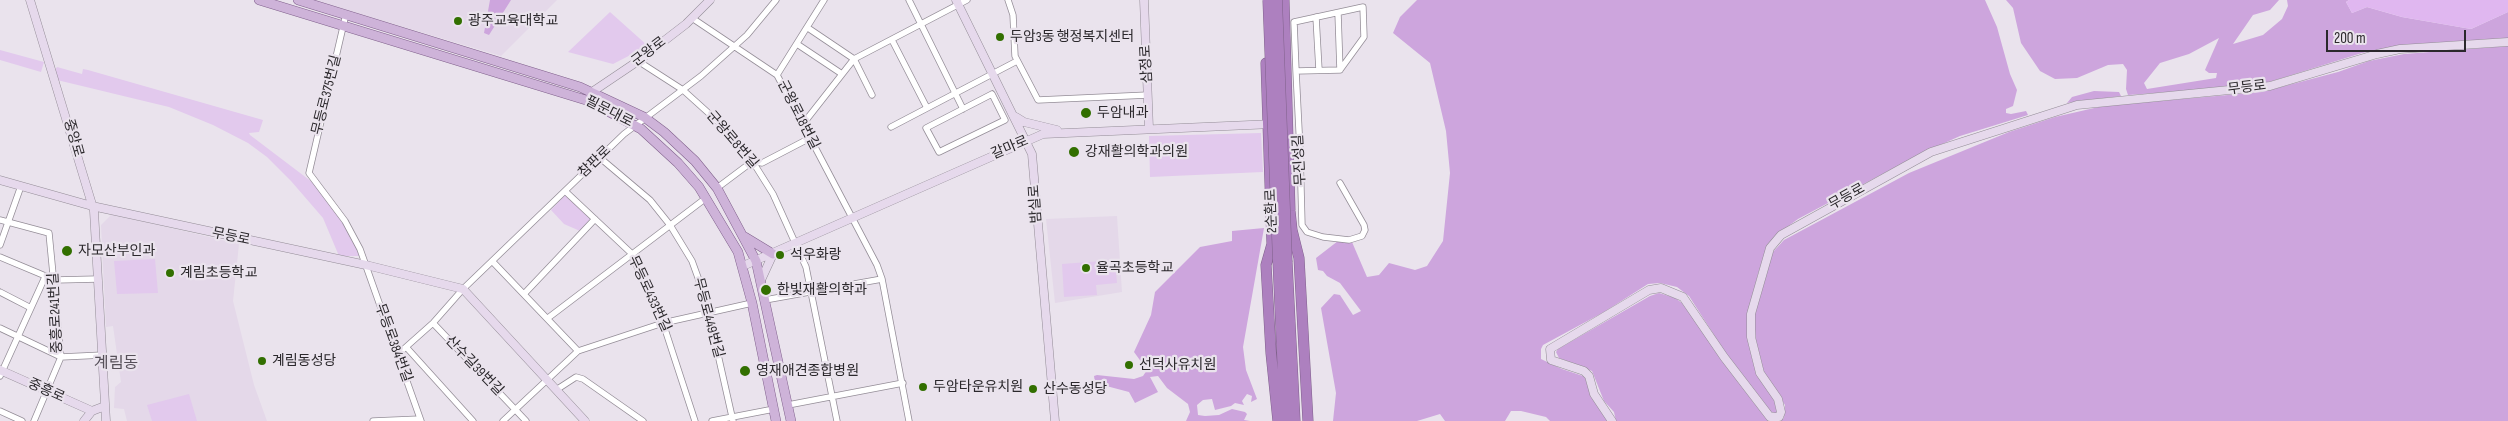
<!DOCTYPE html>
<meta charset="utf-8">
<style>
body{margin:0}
#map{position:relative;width:2508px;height:421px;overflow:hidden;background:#eae3ed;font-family:"Sofia Sans Condensed",sans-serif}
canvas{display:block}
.scale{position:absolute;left:2326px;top:30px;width:140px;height:22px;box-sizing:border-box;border:2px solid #2b282c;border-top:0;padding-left:6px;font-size:15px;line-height:18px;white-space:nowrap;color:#2b282c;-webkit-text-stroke:4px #eae3ed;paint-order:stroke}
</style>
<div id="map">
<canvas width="2508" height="421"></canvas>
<div class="scale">200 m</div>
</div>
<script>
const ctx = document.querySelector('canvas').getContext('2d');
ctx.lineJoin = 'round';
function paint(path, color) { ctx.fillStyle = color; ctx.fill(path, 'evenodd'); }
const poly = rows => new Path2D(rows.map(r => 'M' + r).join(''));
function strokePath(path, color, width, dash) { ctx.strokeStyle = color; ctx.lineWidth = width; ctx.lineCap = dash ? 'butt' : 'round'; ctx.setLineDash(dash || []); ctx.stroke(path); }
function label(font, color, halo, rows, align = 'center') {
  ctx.font = font + ' "Sofia Sans Condensed","Noto Sans KR",sans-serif'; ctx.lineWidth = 4.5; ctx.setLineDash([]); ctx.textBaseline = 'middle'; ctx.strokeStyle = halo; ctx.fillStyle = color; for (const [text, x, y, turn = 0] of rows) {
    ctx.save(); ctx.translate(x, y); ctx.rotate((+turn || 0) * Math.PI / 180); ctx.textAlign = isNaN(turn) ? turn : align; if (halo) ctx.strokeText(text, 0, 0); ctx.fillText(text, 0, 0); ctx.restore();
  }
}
paint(poly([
 [313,0,557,0,501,56],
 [112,214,239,244,233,301,254,385,267,421,127,421,124,409,114,408,115,387,121,382,113,326,106,327,101,225],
 [1117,216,1122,292,1055,303,1046,219]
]), '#e4d8e9');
paint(poly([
 [610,12,648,46,613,64,568,52],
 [0,50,44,62,41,72,0,60],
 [57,67,82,74,83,69,88,70,263,120,259,132,249,133,250,135,312,182,346,224,361,256,339,256,323,218,291,181,267,157,248,143,213,125,169,107,57,80,55,70],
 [1261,133,1263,172,1150,177,1149,136],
 [566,194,591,219,580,231,564,224,551,210],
 [155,259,158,293,117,294,114,261],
 [1115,260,1117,283,1096,285,1097,295,1064,297,1062,264],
 [189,394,197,421,152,421,147,405]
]), '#e2c9ed');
paint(poly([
 [490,0,511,0,489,35,484,33],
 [1417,0,1985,0,1997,27,2010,74,2017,90,2013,106,2006,109,2006,113,2011,114,2026,111,2028,115,1960,136,1918,155,1798,219,1776,235,1768,247,1758,274,1749,312,1749,337,1752,358,1756,369,1776,400,1778,414,1769,411,1734,366,1689,296,1677,287,1660,283,1648,284,1604,312,1543,345,1541,349,1541,359,1562,369,1583,376,1588,381,1594,399,1608,421,1550,421,1546,417,1521,411,1511,411,1505,421,1445,421,1440,414,1417,421,1333,421,1336,393,1321,308,1334,294,1340,295,1353,315,1361,311,1340,283,1327,276,1323,271,1318,270,1316,258,1338,241,1352,242,1367,277,1379,275,1389,263,1415,270,1427,266,1443,241,1450,173,1446,131,1430,63,1393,33,1400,17],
 [2006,0,2279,0,2270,10,2253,15,2233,44,2263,35,2282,19,2288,6,2287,0,2349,0,2346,2,2352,13,2367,7,2402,17,2471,29,2508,12,2508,38,2405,45,2362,53,2269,82,2225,88,2128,95,2126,89,2127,70,2123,64,2108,65,2077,78,2055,79,2040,71,2021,43,2013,8],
 [2219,38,2205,70,2209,73,2217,73,2216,78,2147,89,2144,83,2160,63,2189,54],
 [2508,46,2508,421,1779,421,1784,418,1785,405,1764,372,1757,353,1754,317,1772,253,1784,240,1909,173,2009,132,2055,117,2103,106,2262,92,2338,72,2369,61,2404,54],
 [2094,91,2119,92,2121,96,2067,103,2072,97],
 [1264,228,1243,347,1246,370,1257,399,1251,402,1252,396,1247,394,1242,401,1244,405,1235,403,1231,406,1215,410,1212,399,1203,400,1197,405,1198,415,1205,416,1219,415,1232,409,1245,412,1247,414,1244,420,1250,421,1186,421,1190,412,1188,404,1167,388,1158,376,1150,377,1158,392,1135,403,1129,392,1095,383,1094,376,1097,375,1134,379,1143,376,1149,367,1142,363,1134,352,1151,315,1155,292,1200,247,1232,241,1232,231],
 [1659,293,1675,298,1682,303,1754,403,1771,421,1616,421,1614,412,1604,401,1592,371,1559,358,1556,352,1558,349,1650,296]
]), '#cda5dd');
paint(poly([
 [2349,0,2508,0,2508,12,2471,29,2402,17,2367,7,2352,13,2346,2]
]), '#e0b7f0');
const street = poly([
 [909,0,963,109],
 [1008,0,1013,15,1015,56,1038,100,1148,95],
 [1338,13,1340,70],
 [346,14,309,173,345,221,360,249,421,421],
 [1316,17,1319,70],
 [692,18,777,75,877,265,882,279,909,421],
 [808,28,854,59,872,95],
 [892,40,927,108],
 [797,44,842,74],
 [638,61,683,90,724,127,746,151,773,194,806,267,837,421],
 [1296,71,1340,70,1364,37,1363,7,1294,22,1296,71,1300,150,1302,225,1307,232,1323,237,1349,240,1362,236,1365,230,1364,225,1340,183],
 [777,75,824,0],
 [992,94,1005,120,939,152,926,128,992,94],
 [803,124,854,59,967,0],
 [891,127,1017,61],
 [599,157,650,200,670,225,692,261,705,297,733,421],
 [717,188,753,161,762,163,810,138],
 [565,191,631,253,663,323,695,421],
 [0,220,49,233,61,357,34,421],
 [0,245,21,186],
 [0,257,55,280,98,279],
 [492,261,578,351],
 [0,292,31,308],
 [524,294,595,219],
 [765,300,882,279],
 [548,318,706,198],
 [433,323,526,421],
 [0,328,61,357,103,355],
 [407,348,473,421],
 [397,355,433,323,463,289,624,134,701,76,747,35,776,0],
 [0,376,45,277],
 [556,390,576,377,583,379,643,421],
 [788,405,903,383],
 [0,411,22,421],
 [373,421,420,419],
 [503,421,578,351,663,323,752,303],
 [712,421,774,409]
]);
const secondary = poly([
 [30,0,94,211,106,421],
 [956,0,1032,154,1055,421],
 [1144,0,1149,128],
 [590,98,592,92,638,61,686,24,710,0],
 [1016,117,1024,122,1057,130],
 [0,180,92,206,366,265,463,289,585,421],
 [743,266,1043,134,1273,124],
 [761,280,773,254],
 [0,370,92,411],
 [84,421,92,411,105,406],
 [1612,421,1594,394,1589,376,1584,371,1551,360,1550,349,1649,290,1661,288,1683,297,1724,357,1770,417,1779,417,1781,412,1778,399,1760,373,1751,337,1751,314,1770,248,1781,235,1931,152,2077,105,2270,86,2377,54,2400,49,2508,42]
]);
const primary = poly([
 [259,0,589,101,641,129,678,163,699,187,738,252,752,303,776,421],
 [298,0,580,87,644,117,664,132,695,161,717,188,756,261,791,421],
 [745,237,773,254]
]);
const highway = poly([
 [1284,0,1290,211,1292,230,1299,258,1308,421],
 [1266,63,1272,244,1266,265,1271,353,1278,421],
 [1278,261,1285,421],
 [1287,262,1295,421]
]);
strokePath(street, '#948d97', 7);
strokePath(secondary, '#948d97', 9);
strokePath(primary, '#80618c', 10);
strokePath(highway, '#80618c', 11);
strokePath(street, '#fff', 5.5);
strokePath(secondary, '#e6d9ec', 8);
strokePath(primary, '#ceb3d9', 9);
strokePath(highway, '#ad80bf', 10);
const highwayBridge = poly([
 [1268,0,1278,261],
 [1277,0,1287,262]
]);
strokePath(highwayBridge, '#80618c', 11, []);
strokePath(highwayBridge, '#ad80bf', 10);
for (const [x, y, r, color] of [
 [458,21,5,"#326f00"],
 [1000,37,5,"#326f00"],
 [1086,113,6,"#326f00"],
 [1074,152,6,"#326f00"],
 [67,251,6,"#326f00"],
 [780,255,5,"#326f00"],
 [1086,268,5,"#326f00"],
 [170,273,5,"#326f00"],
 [766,290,6,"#326f00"],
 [262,361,5,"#326f00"],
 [1129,365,5,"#326f00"],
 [745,371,6,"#326f00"],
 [923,387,5,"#326f00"],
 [1033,389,5,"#326f00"]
]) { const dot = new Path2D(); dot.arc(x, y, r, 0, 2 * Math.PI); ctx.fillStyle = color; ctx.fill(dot); strokePath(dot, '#eae3ed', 2); }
label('14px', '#2b282c', '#eae3ed', [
 ["광주교육대학교",468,21],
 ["두암3동 행정복지센터",1010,37],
 ["두암내과",1097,113],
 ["강재활의학과의원",1085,152],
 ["자모산부인과",78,251],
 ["석우화랑",790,255],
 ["율곡초등학교",1096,268],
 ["계림초등학교",180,273],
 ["한빛재활의학과",777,290],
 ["계림동성당",272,361],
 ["선덕사유치원",1139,365],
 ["영재애견종합병원",756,371],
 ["두암타운유치원",933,387],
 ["산수동성당",1043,389]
], 'left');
label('14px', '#2b282c', '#eae3ed', [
 ["군왕로",649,52,-37],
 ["삼정로",1147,64,-93],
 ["무등로",2247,88,-7],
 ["무등로375번길",327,95,-76],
 ["필문대로",609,112,27],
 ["군왕로18번길",798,115,63],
 ["중앙로",73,138,74],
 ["군왕로8번길",732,140,49],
 ["갈마로",1010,148,-23],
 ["무진성길",1300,160,-93],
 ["참판로",595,162,-44],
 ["무등로",1847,197,-29],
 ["밤실로",1036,204,-94],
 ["2순환로",1272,211,-92],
 ["무등로",231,237,12],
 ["무등로433번길",649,294,65],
 ["중흥로241번길",56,313,-93],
 ["무등로449번길",708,318,75],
 ["무등로384번길",393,343,70],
 ["산수길39번길",474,366,46],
 ["중흥로",46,391,24]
]);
label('16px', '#565059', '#eae3ed', [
 ["계림동",116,364]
]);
</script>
